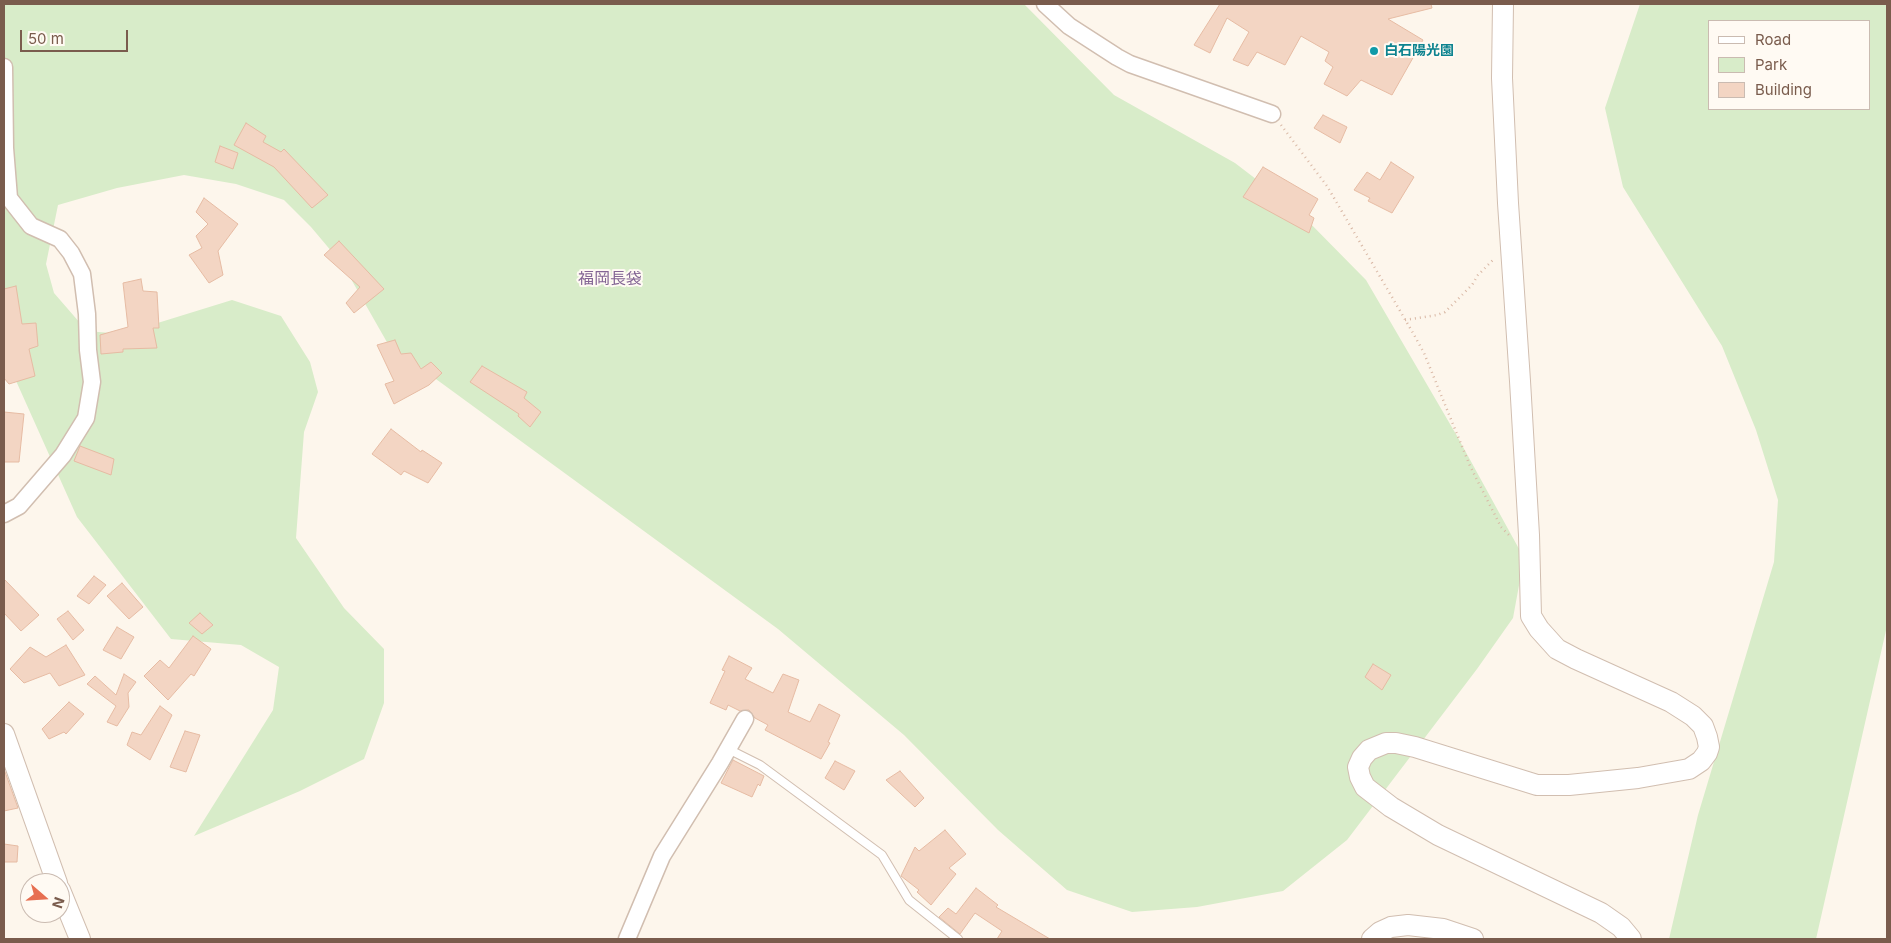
<!DOCTYPE html>
<meta charset="utf-8">
<style>
body{margin:0}
#map{position:relative;width:1891px;height:943px;overflow:hidden;background:#fdf6ec;font-family:Inter,sans-serif}
canvas{display:block}
.frame{position:absolute;inset:0;border:5px solid #7a5c4d;pointer-events:none}
.legend{position:absolute;left:1708px;top:20px;width:162px;height:90px;box-sizing:border-box;background:#fffaf3;border:1px solid #cabbb1;margin:0;padding:6px 9px;list-style:none;font-size:15px;color:#7a5c4d}
.legend li{display:flex;align-items:center;gap:10px;height:25px}
.legend b{width:25px;border:1px solid #cabbb1}
.north{position:absolute;left:20px;top:873px;width:50px;height:50px;box-sizing:border-box;background:#fffaf3;border:1px solid #cabbb1;border-radius:50%;rotate:109deg;font-size:14px;font-weight:700;line-height:20px;text-align:center;color:#7a5c4d}
.north::after{content:'';display:block;margin:auto;width:18px;height:22px;background:#e76f51;clip-path:polygon(50% 0,100% 100%,50% 72%,0 100%)}
.scale{position:absolute;left:20px;top:30px;width:108px;height:22px;box-sizing:border-box;border:2px solid #7a5c4d;border-top:0;padding-left:6px;font-size:15px;line-height:18px;white-space:nowrap;color:#7a5c4d;-webkit-text-stroke:4px #fffaf3;paint-order:stroke}
</style>
<div id="map">
<canvas width="1891" height="943"></canvas>
<div class="frame"></div>
<ul class="legend">
<li><b style="height:6px;background:#fff"></b>Road</li>
<li><b style="height:14px;background:#d8ecc9"></b>Park</li>
<li><b style="height:14px;background:#f3d5c3"></b>Building</li>
</ul>
<div class="north">N</div>
<div class="scale">50 m</div>
</div>
<script>
const ctx = document.querySelector('canvas').getContext('2d');
ctx.lineJoin = 'round';
function paint(path, color) { ctx.fillStyle = color; ctx.fill(path, 'evenodd'); }
const poly = rows => new Path2D(rows.map(r => 'M' + r).join(''));
function strokePath(path, color, width, dash) { ctx.strokeStyle = color; ctx.lineWidth = width; ctx.lineCap = dash ? 'butt' : 'round'; ctx.setLineDash(dash || []); ctx.stroke(path); }
function label(font, color, halo, rows, align = 'center') {
  ctx.font = font + ' Inter,"Noto Sans JP",sans-serif'; ctx.lineWidth = 4; ctx.setLineDash([]); ctx.textBaseline = 'middle'; ctx.strokeStyle = halo; ctx.fillStyle = color; for (const [text, x, y, turn = 0] of rows) {
    ctx.save(); ctx.translate(x, y); ctx.rotate((+turn || 0) * Math.PI / 180); ctx.textAlign = isNaN(turn) ? turn : align; if (halo) ctx.strokeText(text, 0, 0); ctx.fillText(text, 0, 0); ctx.restore();
  }
}
paint(poly([
 [4,4,1024,4,1114,95,1235,163,1299,212,1366,280,1457,436,1524,558,1513,618,1477,669,1347,840,1283,891,1197,907,1132,912,1067,890,998,830,904,735,778,629,388,344,343,265,311,227,284,200,236,184,184,175,117,188,58,205,46,264,54,293,87,331,122,334,232,300,281,316,310,362,318,392,304,432,296,538,344,608,384,649,384,703,364,759,300,791,194,836,273,710,279,667,241,645,171,639,77,517,4,354],
 [1640,4,1887,4,1887,626,1816,939,1669,939,1698,815,1774,562,1778,500,1756,430,1722,346,1623,187,1605,108],
 [1710,21,1870,21,1870,109,1710,109]
]), '#d8ecc9');
const building = poly([
 [1220,4,1431,4,1432,8,1388,19,1423,40,1392,95,1361,80,1347,96,1324,84,1333,67,1325,61,1329,52,1301,36,1285,65,1257,52,1248,66,1233,60,1249,32,1227,18,1210,53,1194,45,1220,4],
 [1323,115,1347,127,1340,143,1314,128,1323,115],
 [246,123,266,136,263,142,281,152,284,149,328,195,312,208,274,167,234,145,246,123],
 [220,146,238,153,233,169,215,162,220,146],
 [1391,162,1414,177,1392,213,1368,201,1370,198,1354,190,1367,172,1380,180,1391,162],
 [1263,167,1318,199,1309,215,1314,218,1309,233,1243,197,1263,167],
 [204,198,238,224,218,251,223,275,209,283,189,255,202,248,196,236,208,224,196,212,204,198],
 [339,241,384,289,354,313,346,303,360,287,324,255,339,241],
 [141,279,143,291,157,292,159,328,153,328,157,348,123,349,123,352,101,354,100,335,128,327,123,283,141,279],
 [16,286,22,324,36,323,38,346,29,349,35,376,9,384,4,378,4,289,16,286],
 [395,340,401,354,411,353,421,369,431,362,442,373,429,385,394,404,385,384,394,381,377,345,395,340],
 [482,366,527,392,524,398,541,412,530,427,518,416,519,414,470,382,482,366],
 [4,412,24,414,19,462,4,462,4,412],
 [391,429,421,452,422,450,442,463,428,483,404,471,401,475,372,454,391,429],
 [80,446,114,459,111,475,74,461,80,446],
 [94,576,106,585,89,604,77,596,94,576],
 [4,579,39,615,21,631,4,613,4,579],
 [122,583,143,607,129,619,107,596,122,583],
 [68,611,84,630,73,640,57,619,68,611],
 [200,613,213,625,202,634,189,623,200,613],
 [117,627,134,637,121,659,103,650,117,627],
 [193,636,211,649,194,676,191,674,168,700,144,676,160,660,169,668,193,636],
 [66,645,85,675,59,686,50,673,24,683,10,669,30,647,46,657,66,645],
 [729,656,752,668,745,679,773,693,783,674,799,680,788,712,810,722,819,704,840,715,828,742,830,743,821,759,765,730,768,725,755,718,749,710,740,711,728,705,726,710,710,703,725,671,722,670,729,656],
 [1373,664,1391,675,1382,690,1365,677,1373,664],
 [124,674,136,682,128,693,129,707,117,726,107,722,116,706,87,684,95,676,116,695,124,674],
 [69,702,84,714,66,734,64,732,49,739,42,729,69,702],
 [160,706,172,715,150,760,127,745,132,732,141,735,160,706],
 [185,731,200,735,186,772,170,767,185,731],
 [733,760,764,776,760,786,758,784,752,797,721,783,733,760],
 [835,761,855,771,844,790,825,778,835,761],
 [4,769,18,808,4,811,4,769],
 [900,771,924,798,915,807,886,780,900,771],
 [945,830,966,854,949,868,956,874,931,905,917,892,919,890,901,876,915,847,919,851,945,830],
 [4,844,18,846,17,862,4,862,4,844],
 [976,888,998,905,996,907,1050,939,997,939,1002,931,975,913,960,934,939,917,948,908,956,914,976,888]
]);
paint(building, '#f3d5c3');
strokePath(building, '#e6bba3', 1);
const service = poly([
 [728,749,760,765,882,855,909,900,958,939]
]);
const minor = poly([
 [1045,4,1069,26,1117,57,1130,64,1272,114],
 [4,67,5,148,9,198,31,226,60,239,71,253,82,274,87,314,88,350,92,382,86,418,63,455,19,506,4,514],
 [627,939,662,856,720,763,745,719]
]);
const tertiary = poly([
 [1503,4,1502,78,1508,203,1520,381,1529,535,1531,616,1539,629,1557,649,1576,659,1671,702,1693,716,1703,726,1707,737,1709,747,1707,753,1701,761,1689,769,1638,778,1569,785,1537,785,1415,747,1396,743,1386,743,1369,750,1362,758,1358,767,1360,777,1365,787,1391,807,1438,835,1601,913,1621,927,1631,939],
 [4,734,57,883],
 [60,890,80,939],
 [1372,939,1380,932,1391,927,1408,925,1443,929,1473,939]
]);
strokePath(service, '#d1beb0', 10);
strokePath(minor, '#d1beb0', 19);
strokePath(tertiary, '#d1beb0', 22);
strokePath(poly([
 [1281,125,1327,186,1413,333,1424,353,1470,466,1501,527,1511,537],
 [1405,320,1437,315,1445,312,1472,285,1478,275,1494,259]
]), '#d9b8a5', 2.5, [1, 4]);
strokePath(service, '#fff', 8);
strokePath(minor, '#fff', 16);
strokePath(tertiary, '#fff', 20);
for (const [x, y, r, color] of [
 [1374,51,5,"#0f9aa8"]
]) { const dot = new Path2D(); dot.arc(x, y, r, 0, 2 * Math.PI); ctx.fillStyle = color; ctx.fill(dot); strokePath(dot, '#fffaf3', 2); }
label('bold 14px', '#0d838f', '#fffaf3', [
 ["白石陽光園",1384,51]
], 'left');
label('16px', '#846695', '#fffaf3', [
 ["福岡長袋",610,279]
]);
</script>
